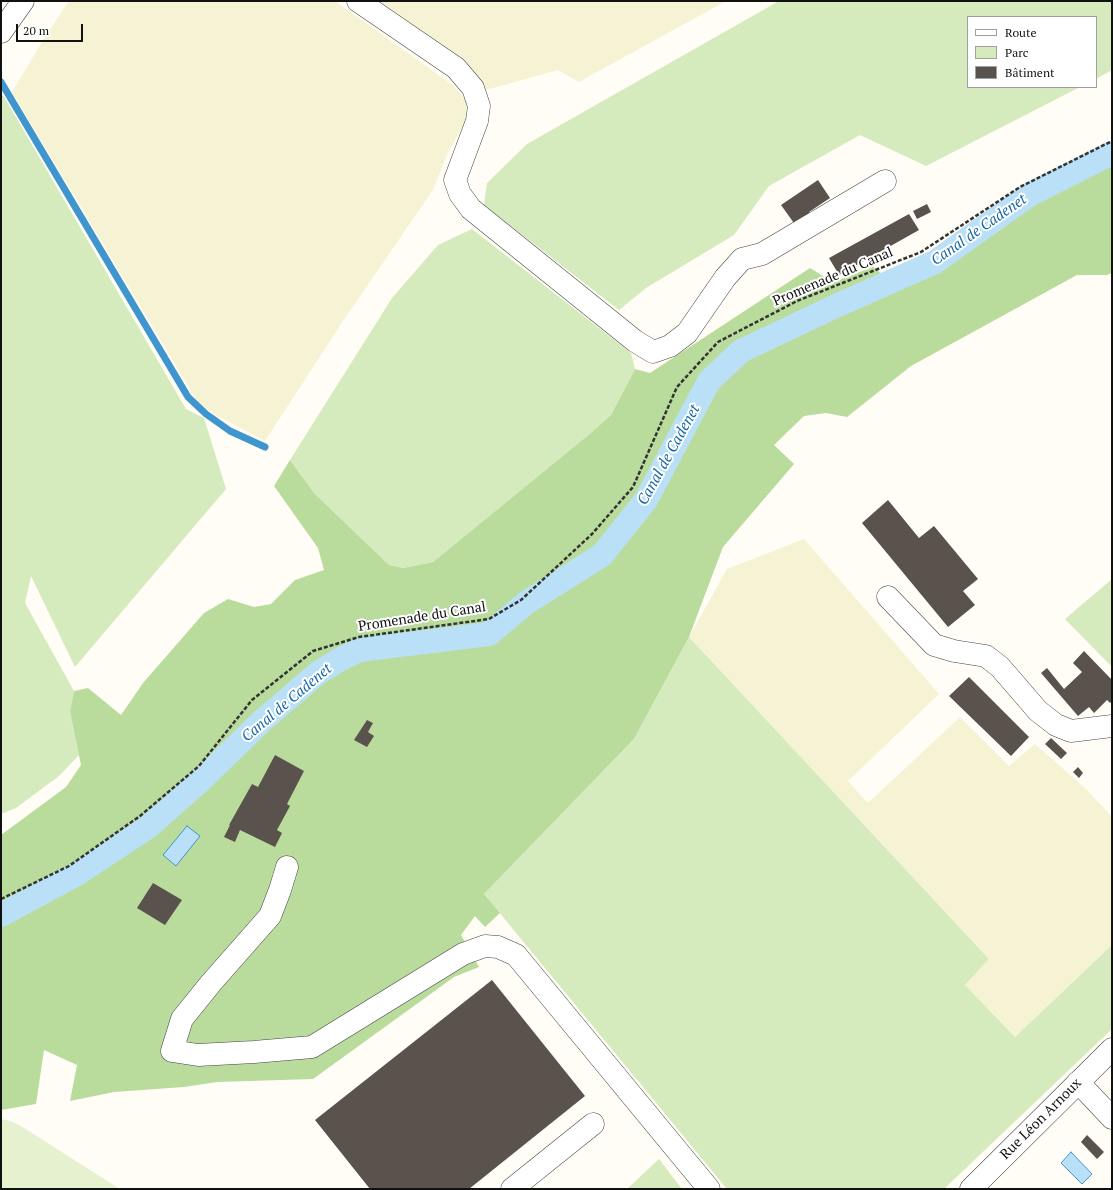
<!DOCTYPE html>
<meta charset="utf-8">
<style>
body{margin:0}
#map{position:relative;width:1113px;height:1190px;overflow:hidden;background:#fffdf5;font-family:"PT Serif",serif}
canvas{display:block}
.frame{position:absolute;inset:0;border:2px solid #111;pointer-events:none}
.legend{position:absolute;left:967px;top:16px;width:130px;height:72px;box-sizing:border-box;background:#fff;border:1px solid #a0a0a0;margin:0;padding:5px 7px;list-style:none;font-size:12px;color:#111}
.legend li{display:flex;align-items:center;gap:8px;height:20px}
.legend b{width:20px;border:1px solid #a0a0a0}
.scale{position:absolute;left:16px;top:24px;width:67px;height:18px;box-sizing:border-box;border:2px solid #111;border-top:0;padding-left:5px;font-size:12px;line-height:14px;white-space:nowrap;color:#111;-webkit-text-stroke:3px #fff;paint-order:stroke}
</style>
<div id="map">
<canvas width="1113" height="1190"></canvas>
<div class="frame"></div>
<ul class="legend">
<li><b style="height:5px;background:#fff"></b>Route</li>
<li><b style="height:11px;background:#d5ebbd"></b>Parc</li>
<li><b style="height:11px;background:#5a524d"></b>Bâtiment</li>
</ul>
<div class="scale">20 m</div>
</div>
<script>
const ctx = document.querySelector('canvas').getContext('2d');
ctx.lineJoin = 'round';
function paint(path, color) { ctx.fillStyle = color; ctx.fill(path, 'evenodd'); }
const poly = rows => new Path2D(rows.map(r => 'M' + r).join(''));
function strokePath(path, color, width, dash) { ctx.strokeStyle = color; ctx.lineWidth = width; ctx.lineCap = dash ? 'butt' : 'round'; ctx.setLineDash(dash || []); ctx.stroke(path); }
function label(font, color, halo, rows, align = 'center') {
  ctx.font = font + ' "PT Serif",serif'; ctx.lineWidth = 4; ctx.setLineDash([]); ctx.textBaseline = 'middle'; ctx.strokeStyle = halo; ctx.fillStyle = color; for (const [text, x, y, turn = 0] of rows) {
    ctx.save(); ctx.translate(x, y); ctx.rotate((+turn || 0) * Math.PI / 180); ctx.textAlign = isNaN(turn) ? turn : align; if (halo) ctx.strokeText(text, 0, 0); ctx.fillText(text, 0, 0); ctx.restore();
  }
}
paint(poly([
 [69,1,335,1,454,86,466,100,467,119,448,152,433,190,343,321,265,441,214,414,197,401,12,92,47,34],
 [374,1,726,1,579,82,558,70,486,90,459,64],
 [804,539,939,694,848,781,868,803,960,717,1009,766,1035,744,1085,788,1112,817,1112,945,1015,1037,965,985,989,959,689,637,727,569]
]), '#f6f3d4');
paint(poly([
 [779,1,1112,1,1112,70,1096,79,1096,17,968,17,968,87,1080,87,926,166,860,135,769,186,734,235,646,288,619,310,484,205,487,183,527,144],
 [3,95,186,409,204,418,226,489,75,667,31,576,25,603,74,691,70,713,79,755,59,776,16,808,1,814,1,97],
 [472,229,631,353,635,369,611,415,592,432,433,562,403,568,389,565,314,493,290,460,392,298,438,245],
 [1112,579,1112,667,1065,619],
 [689,637,989,959,965,985,1015,1037,1112,945,1112,1029,944,1189,727,1189,484,894,634,739],
 [659,1159,682,1189,627,1189]
]), '#d5ebbd');
paint(poly([
 [1112,164,1112,273,1107,275,1077,275,911,366,847,417,826,413,804,416,774,445,794,464,723,547,689,637,634,739,484,894,500,913,485,927,475,916,461,935,479,967,454,977,313,1079,217,1082,184,1087,114,1092,70,1101,77,1065,44,1050,36,1104,1,1110,1,835,66,787,81,765,70,712,74,691,88,688,121,715,143,683,204,613,228,599,254,607,271,604,295,580,324,570,318,548,274,486,290,460,314,493,389,565,403,568,433,562,592,432,611,415,635,369,650,373,810,268,833,282,873,267,893,283,935,274,1022,211]
]), '#b9dc9c');
paint(poly([
 [1,1119,10,1121,21,1126,120,1189,1,1189]
]), '#e6f2cf');
const water = poly([
 [187,826,200,836,176,866,163,855,187,826],
 [1071,1152,1092,1174,1082,1184,1061,1163,1071,1152]
]);
paint(water, '#b9e0f7');
strokePath(water, '#3f96cf', 1);
strokePath(poly([
 [1,82,188,397,206,414,230,431,265,447]
]), '#3f96cf', 7);
strokePath(poly([
 [1,915,77,874,148,827,199,782,263,720,318,673,339,660,359,650,489,634,526,603,602,555,646,500,709,381,741,351,838,305,935,262,1029,195,1112,153]
]), '#b9e0f7', 24);
paint(poly([
 [818,180,830,198,809,212,811,214,796,226,781,205],
 [927,204,931,212,917,219,913,211],
 [909,214,919,230,839,275,829,258],
 [888,500,919,538,934,526,978,579,963,591,975,605,948,627,862,523],
 [1084,651,1112,680,1112,701,1110,703,1107,700,1094,713,1089,707,1078,716,1041,673,1047,668,1064,689,1082,672,1073,663],
 [969,677,1029,737,1011,756,949,696],
 [367,720,373,723,368,732,374,736,367,747,354,740],
 [1051,738,1067,753,1061,759,1045,744],
 [275,755,304,771,287,804,290,806,277,830,282,833,275,847,240,830,235,842,224,837,230,825,229,825,252,784,258,787],
 [1078,767,1083,773,1079,778,1073,772],
 [153,883,182,900,165,925,137,908],
 [492,980,585,1096,469,1189,370,1189,315,1120],
 [1087,1135,1104,1152,1097,1159,1081,1142]
]), '#5a524d');
const minor = poly([
 [358,1,456,68,473,88,479,106,477,121,455,180,460,194,471,209,635,341,653,352,670,346,687,333,725,278,742,259,762,254,885,181],
 [1,32,23,1],
 [888,597,934,645,954,651,986,656,1000,667,1038,711,1056,725,1071,731,1112,726],
 [287,867,280,890,270,916,211,983,182,1019,172,1051,198,1055,254,1052,312,1047,463,954,485,946,498,947,516,955,709,1189],
 [1078,1082,1112,1118],
 [512,1189,593,1124],
 [971,1189,1112,1049]
]);
strokePath(minor, '#444', 23);
strokePath(poly([
 [1,899,69,866,140,816,199,766,252,700,313,651,359,637,489,619,521,600,592,534,633,487,677,387,718,342,797,301,921,252,1020,187,1112,141]
]), '#333', 2.5, [4, 2]);
strokePath(minor, '#fff', 22);
label('14px', '#111', '#fff', [
 ["Promenade du Canal",833,277,-23],
 ["Promenade du Canal",422,617,-9],
 ["Rue Léon Arnoux",1041,1119,-45]
]);
label('italic 15px', '#1768a6', '#fff', [
 ["Canal de Cadenet",979,230,-35],
 ["Canal de Cadenet",669,455,-61],
 ["Canal de Cadenet",287,703,-40]
]);
</script>
